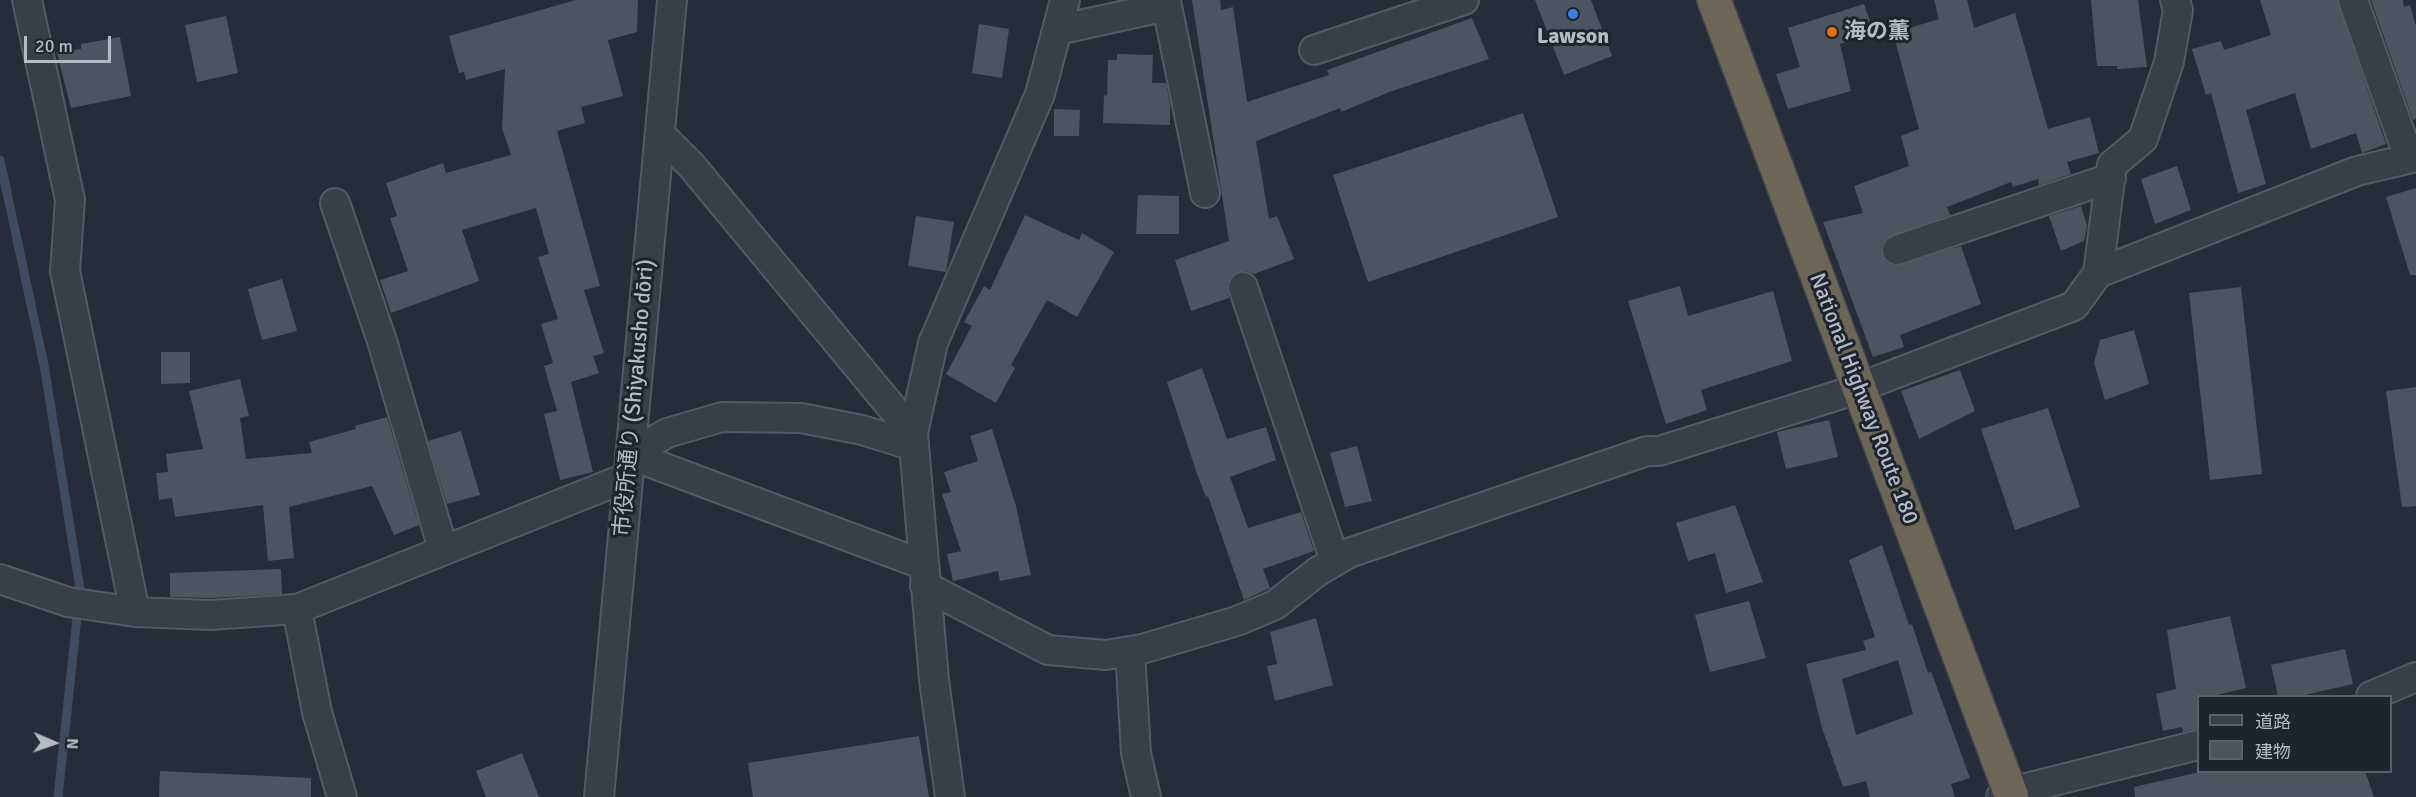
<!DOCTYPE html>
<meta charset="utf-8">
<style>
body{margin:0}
#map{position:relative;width:2416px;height:797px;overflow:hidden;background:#262c39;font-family:Signika,"Noto Sans JP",sans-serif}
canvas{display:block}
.legend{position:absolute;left:2197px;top:695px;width:195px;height:78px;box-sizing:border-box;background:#1e242e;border:2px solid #5a606a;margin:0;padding:8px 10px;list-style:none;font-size:18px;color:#b5bac5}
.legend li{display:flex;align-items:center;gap:12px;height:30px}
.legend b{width:30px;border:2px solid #5a606a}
.north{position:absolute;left:24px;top:713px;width:60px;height:60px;-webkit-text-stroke:4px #1e242e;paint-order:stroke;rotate:92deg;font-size:16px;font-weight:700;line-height:24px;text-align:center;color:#b5bac5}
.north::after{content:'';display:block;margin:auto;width:21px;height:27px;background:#b5bac5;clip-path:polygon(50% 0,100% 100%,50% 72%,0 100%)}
.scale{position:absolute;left:24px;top:36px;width:87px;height:27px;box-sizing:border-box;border:3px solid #b5bac5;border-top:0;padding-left:8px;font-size:18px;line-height:21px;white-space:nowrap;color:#b5bac5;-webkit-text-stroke:4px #1e242e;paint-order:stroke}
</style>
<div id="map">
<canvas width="2416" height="797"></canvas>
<ul class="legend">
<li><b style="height:8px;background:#393f49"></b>道路</li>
<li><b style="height:16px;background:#4c5462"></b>建物</li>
</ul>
<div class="north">N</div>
<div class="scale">20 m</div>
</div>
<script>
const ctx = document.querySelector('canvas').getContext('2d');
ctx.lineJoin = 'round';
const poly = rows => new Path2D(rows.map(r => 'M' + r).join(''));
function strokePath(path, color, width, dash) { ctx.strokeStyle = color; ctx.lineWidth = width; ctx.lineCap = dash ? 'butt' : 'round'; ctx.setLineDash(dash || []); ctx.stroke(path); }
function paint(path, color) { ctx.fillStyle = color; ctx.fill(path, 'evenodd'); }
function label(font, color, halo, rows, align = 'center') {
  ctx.font = font + ' Signika,"Noto Sans JP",sans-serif'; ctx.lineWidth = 6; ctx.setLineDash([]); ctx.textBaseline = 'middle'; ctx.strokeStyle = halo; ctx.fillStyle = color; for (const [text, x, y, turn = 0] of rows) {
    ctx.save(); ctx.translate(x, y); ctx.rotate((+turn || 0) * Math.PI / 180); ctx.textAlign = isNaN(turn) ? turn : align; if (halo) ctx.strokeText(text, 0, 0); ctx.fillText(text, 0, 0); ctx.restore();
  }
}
strokePath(poly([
 [0,160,44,365,80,589,58,797]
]), '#3f4b62', 9);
paint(poly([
 [576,0,638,0,637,32,608,40,623,96,581,107,585,123,557,131,600,286,584,290,604,353,593,356,599,373,571,382,593,472,560,480,544,414,557,411,544,366,553,363,541,324,558,319,538,257,549,254,536,208,462,230,479,281,391,313,380,280,408,271,390,218,397,216,386,183,443,163,446,173,511,155,502,128,505,69,466,80,464,72,459,73,449,36],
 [1192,0,1220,0,1221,10,1233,7,1247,102,1329,75,1327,70,1472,18,1489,59,1392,91,1341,112,1340,108,1256,141,1269,219,1277,216,1294,259,1254,274,1246,271,1237,272,1227,283,1229,298,1191,311,1175,260,1229,241],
 [1535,0,1591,0,1612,56,1564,75],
 [1934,0,1967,0,1974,28,2015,13,2048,129,2090,117,2099,153,2067,162,2071,174,2039,185,2038,179,2013,187,2011,182,1947,207,1950,215,1885,239,1881,246,1882,256,1887,263,1894,266,1961,246,1981,304,1900,335,1904,347,1873,357,1823,222,1863,213,1854,186,1909,166,1901,136,1919,129,1893,33,1939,19],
 [2091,0,2138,0,2147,67,2117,69,2117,66,2097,66],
 [2260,0,2337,0,2386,144,2362,153,2356,133,2311,149,2295,93,2246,110,2266,184,2238,193,2211,93,2206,95,2192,49,2221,41,2224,50,2271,35],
 [2371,0,2403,0,2404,7,2410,5,2416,26,2416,119,2413,120],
 [1864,4,1874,33,1840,44,1851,91,1788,109,1776,74,1800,67,1788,28],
 [226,16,238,73,197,82,185,25],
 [979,24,1009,29,1002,78,972,73],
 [120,37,131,96,71,108,57,53,81,49,81,44],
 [1117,54,1153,55,1152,83,1166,83,1170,105,1170,125,1103,123,1104,95,1107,96,1108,60,1117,60],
 [1054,109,1080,110,1079,136,1054,136],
 [1523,113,1558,217,1368,282,1333,175],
 [2177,166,2191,210,2155,224,2141,179],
 [2416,188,2416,275,2410,275,2386,197],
 [1138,195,1179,196,1179,234,1136,234],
 [2081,206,2087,226,2084,241,2061,251,2049,216],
 [1025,215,1079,240,1082,233,1114,252,1077,317,1047,300,1011,365,1015,368,996,403,946,374,972,326,964,322,984,286,990,290],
 [916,216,954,222,946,272,908,266],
 [282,279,297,331,262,340,248,289],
 [1680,286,1688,316,1773,291,1792,361,1701,390,1707,410,1666,424,1628,301],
 [2241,287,2262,474,2210,480,2189,293],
 [2134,330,2149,384,2105,400,2094,363,2100,340],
 [161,352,190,352,190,383,161,384],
 [1202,368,1227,439,1266,427,1276,460,1230,477,1248,528,1301,512,1314,551,1263,569,1270,588,1244,600,1208,496,1206,497,1196,471,1167,382],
 [1960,370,1975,411,1919,439,1901,391],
 [240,379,249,416,240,418,246,459,312,453,309,442,356,429,355,426,387,417,419,525,394,535,372,486,289,507,294,558,268,561,263,505,175,517,172,498,159,500,156,473,168,472,166,454,203,449,189,391],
 [2416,387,2416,506,2402,507,2386,391],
 [2048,408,2080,507,2015,530,1981,429],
 [1829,420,1838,457,1786,469,1777,432],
 [992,429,1016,506,1031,575,1000,581,998,571,953,581,947,554,961,551,942,494,951,492,944,472,978,461,970,436],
 [461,431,480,495,447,504,428,441],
 [1357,446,1372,501,1345,507,1330,453],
 [1735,505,1763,582,1726,593,1715,553,1688,561,1676,523],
 [1882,545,1909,625,1912,624,1928,673,1931,671,1970,778,1951,784,1955,797,1870,797,1866,781,1843,787,1822,728,1806,664,1866,650,1863,641,1875,637,1849,560],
 [1898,660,1913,714,1856,735,1842,679],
 [281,569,282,594,210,598,170,597,170,573],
 [1749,601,1766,658,1710,672,1695,615],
 [2230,616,2246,688,2213,696,2199,696,2199,729,2183,732,2182,727,2163,731,2156,694,2176,689,2167,630],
 [1316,618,1333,685,1275,701,1267,666,1277,664,1270,632],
 [2345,649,2353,684,2301,696,2278,696,2271,665],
 [919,736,929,797,753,797,748,763],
 [522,753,539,797,486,797,476,771],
 [160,771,311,778,311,797,159,797],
 [2204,771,2365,771,2374,797,2135,797,2134,787]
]), '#4c5462');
const minor = poly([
 [27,0,70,200,65,271,135,612],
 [2353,0,2409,158],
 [1057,30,1167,6,1205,193],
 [1314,50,1464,0],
 [660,134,691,165,913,433],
 [335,203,382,341,443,549],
 [1897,250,2111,178],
 [2098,273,2357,171,2416,157],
 [1243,287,1335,561],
 [630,455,924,565],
 [630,455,667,433,722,417,801,418,862,430,914,446],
 [0,579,68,602,135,612,210,615,297,609,628,477],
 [925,586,1048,650,1106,655,1142,649,1237,621,1275,605,1317,572,1349,553,1647,451,1659,451,1839,395,2074,306,2098,273,2112,165,2143,139,2169,62,2178,10,2175,0],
 [297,609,317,712,342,797],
 [1130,651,1136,753,1146,797],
 [2371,696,2416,677],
 [599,797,672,0],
 [950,797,934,680,913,433,933,343,1040,94,1065,0],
 [2001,797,2010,792,2198,745]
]);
const highway = poly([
 [1714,0,2012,797]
]);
strokePath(minor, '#545a64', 32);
strokePath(highway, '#414751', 36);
strokePath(minor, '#393f49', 28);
strokePath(highway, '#6e6757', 33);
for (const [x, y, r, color] of [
 [1573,14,6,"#3f7fe0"],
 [1832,32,6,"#e8710a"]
]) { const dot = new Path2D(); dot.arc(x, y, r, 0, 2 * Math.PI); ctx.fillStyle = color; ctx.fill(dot); strokePath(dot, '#1e242e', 2); }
label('bold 22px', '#b5bac5', '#1e242e', [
 ["海の薫",1844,32],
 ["Lawson",1573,37,"center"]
], 'left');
label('22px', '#b5bac5', '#1e242e', [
 ["市役所通り (Shiyakusho dōri)",635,398,-85],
 ["National Highway Route 180",1863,399,69]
]);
</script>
